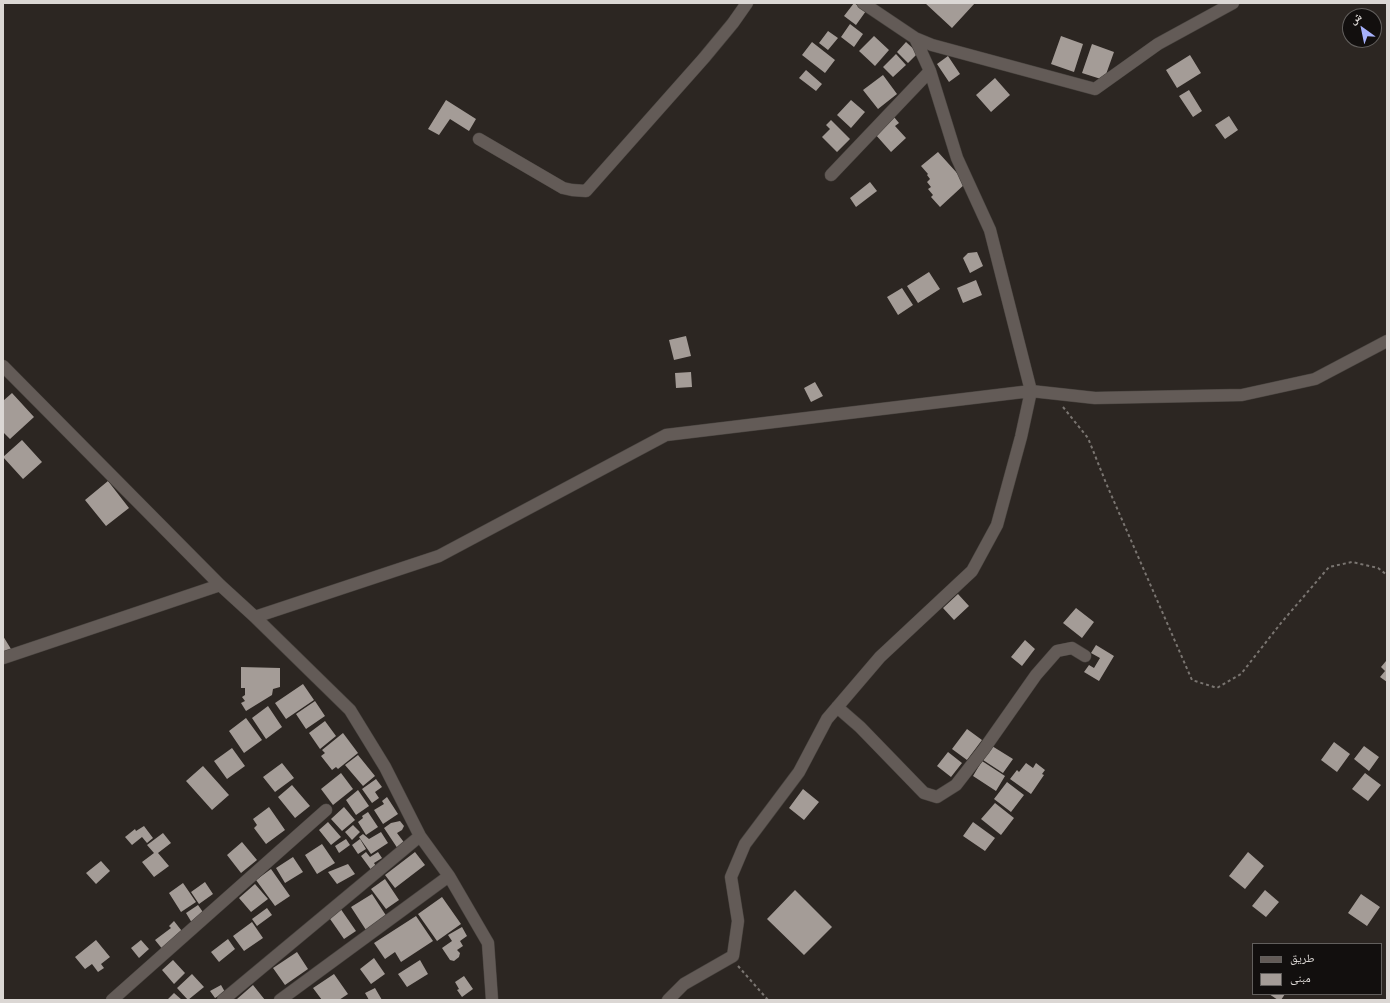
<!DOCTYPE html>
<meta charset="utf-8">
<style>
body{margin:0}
#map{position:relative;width:1390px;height:1003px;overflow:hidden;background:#2c2622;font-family:Raleway,"Noto Naskh Arabic",sans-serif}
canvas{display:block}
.frame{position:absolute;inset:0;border:4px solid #dbd7d4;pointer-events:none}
.legend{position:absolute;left:1252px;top:943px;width:130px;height:52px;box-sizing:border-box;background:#120f0e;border:1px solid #625f5d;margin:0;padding:5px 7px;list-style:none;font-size:12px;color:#dbd7d4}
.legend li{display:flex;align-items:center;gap:8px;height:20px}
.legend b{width:20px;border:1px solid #625f5d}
.north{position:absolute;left:1342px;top:8px;width:40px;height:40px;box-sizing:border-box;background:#120f0e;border:1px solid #625f5d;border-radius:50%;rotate:327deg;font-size:11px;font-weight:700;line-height:16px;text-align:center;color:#dbd7d4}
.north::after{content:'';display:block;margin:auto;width:14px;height:18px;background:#a6b1fc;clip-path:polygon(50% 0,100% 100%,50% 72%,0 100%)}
</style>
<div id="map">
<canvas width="1390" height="1003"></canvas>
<div class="frame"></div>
<ul class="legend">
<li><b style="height:5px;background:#635b57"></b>طريق</li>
<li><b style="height:11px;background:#a49c97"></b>مبنى</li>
</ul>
<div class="north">ش</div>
</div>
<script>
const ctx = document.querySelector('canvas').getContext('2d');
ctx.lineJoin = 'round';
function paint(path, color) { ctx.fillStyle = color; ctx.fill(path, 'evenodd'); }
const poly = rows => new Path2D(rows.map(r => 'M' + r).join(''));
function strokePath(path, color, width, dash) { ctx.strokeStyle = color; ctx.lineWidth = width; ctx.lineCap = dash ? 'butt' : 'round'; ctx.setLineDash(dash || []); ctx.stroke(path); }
paint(poly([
 [854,3,866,11,856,25,844,16],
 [925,3,975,3,952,28],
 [850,24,863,34,854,47,841,37],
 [828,31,838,38,828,50,819,43],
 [874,36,889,50,875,66,859,51],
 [1061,36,1083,44,1074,72,1051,64],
 [812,42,835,60,825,73,802,55],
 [906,42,918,53,908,63,897,52],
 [1092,44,1114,52,1104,80,1082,73],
 [896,54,906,65,893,77,883,67],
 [1190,55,1201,73,1177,88,1166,70],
 [948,56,960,74,949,82,937,64],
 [806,70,822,84,816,91,799,78],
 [883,75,897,94,878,109,863,90],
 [995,78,1010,95,991,112,976,95],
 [1189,90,1202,111,1193,117,1179,96],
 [446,100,476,119,469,131,450,119,439,135,428,129],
 [851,100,865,112,851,128,837,115],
 [1229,116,1238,130,1225,139,1215,125],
 [894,117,899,123,895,126,906,138,891,152,875,134],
 [831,120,850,139,837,152,822,137,830,129,826,125],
 [938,152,966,183,940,207,931,197,933,195,928,189,931,187,927,182,930,179,927,175,928,174,921,166],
 [870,182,877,191,856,207,850,198],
 [977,252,983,266,970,273,963,258,968,253],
 [929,272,940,289,918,303,907,286],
 [976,280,982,295,963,303,957,288],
 [902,288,913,305,898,315,887,297],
 [686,336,691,356,674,360,669,340],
 [691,372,692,387,676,388,675,373],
 [815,382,823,396,811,402,804,388],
 [12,393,34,417,10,439,3,432,3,401],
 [22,440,42,462,23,479,3,457],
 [108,481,129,508,106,526,85,500],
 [958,594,969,606,954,620,943,608],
 [1076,608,1094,622,1082,638,1063,623],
 [3,636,11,649,3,654],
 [1025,640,1035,649,1022,666,1011,657],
 [1096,645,1114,656,1099,681,1084,672,1089,665,1094,668,1100,658,1091,653],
 [1386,661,1387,661,1387,682,1380,677,1385,671,1381,667],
 [241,667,280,668,280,687,273,689,272,695,246,711,241,703,245,701,242,697,245,695,245,688,241,688],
 [303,684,314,700,286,719,275,703],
 [315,701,325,716,306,729,296,714],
 [268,706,282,727,266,739,252,718],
 [246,718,262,740,244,753,229,731],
 [325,721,336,736,320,749,309,733],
 [967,729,982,740,967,760,952,749],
 [343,733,358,753,338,769,336,767,332,770,321,756,325,753,322,750],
 [1334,742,1350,754,1337,772,1321,760],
 [992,746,1013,759,1003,773,983,760],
 [1364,746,1379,757,1369,771,1354,759],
 [232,748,245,766,227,779,214,761],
 [948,752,962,763,951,777,937,766],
 [358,755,375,776,363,786,345,765],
 [982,761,1005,776,996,791,973,776],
 [282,763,294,778,275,792,263,777],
 [1026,763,1033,768,1036,763,1045,770,1042,774,1044,775,1031,794,1010,779,1017,770,1019,772],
 [203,766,229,795,212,810,186,781],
 [341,773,353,789,333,805,321,789],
 [1365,773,1381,785,1368,801,1352,789],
 [376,779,382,787,375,792,379,798,372,803,362,789],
 [1007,782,1024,795,1011,812,994,799],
 [292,785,310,806,295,818,278,797],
 [803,789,819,802,804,820,789,808],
 [358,790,369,806,356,815,346,800],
 [387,797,398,814,383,824,374,810,384,804,382,801],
 [995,803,1014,818,1001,835,981,819],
 [269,807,285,830,266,844,254,828,257,825,253,819],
 [344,807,355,820,342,831,331,819],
 [368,812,378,827,366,835,358,822,363,818,362,816],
 [400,821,404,826,402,830,397,833,406,845,398,849,384,828,391,823],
 [328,822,341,837,331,845,319,830],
 [973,822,995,838,985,851,963,836],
 [353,825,360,832,352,840,345,832],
 [144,826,153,838,147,843,142,837,132,845,125,837,135,829,136,831],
 [381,832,388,843,371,854,359,837,363,834,369,839],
 [163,833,171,843,158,853,169,866,154,877,142,862,154,853,147,845],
 [346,839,350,845,339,853,335,846],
 [360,839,366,849,358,854,352,845],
 [242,842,257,860,241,873,227,855],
 [322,844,335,863,317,874,305,855],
 [366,852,370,857,378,852,382,858,374,863,377,868,372,871,361,856],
 [415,852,425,865,395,888,385,875],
 [1248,852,1264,866,1245,889,1229,876],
 [293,857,303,872,285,883,276,868],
 [101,861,110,871,96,884,86,873],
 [348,864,355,874,337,884,328,872],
 [271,869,290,896,275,906,256,880],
 [385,879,399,900,386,909,371,889],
 [205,882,213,894,199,904,191,892],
 [183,883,196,902,181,912,169,893],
 [255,884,268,899,251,912,239,898],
 [795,890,832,927,804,955,767,919],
 [1265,890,1279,902,1266,917,1252,906],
 [372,894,387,917,366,930,351,907],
 [1361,894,1380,907,1367,926,1348,913],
 [442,897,461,924,437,941,418,914],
 [198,905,205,915,192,923,186,913],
 [267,908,272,915,257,926,252,919],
 [340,908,356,931,344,939,328,916],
 [416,916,433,941,401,962,395,952,385,959,374,943],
 [174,921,185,935,164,951,155,940,171,928,169,926],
 [252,922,263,938,244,951,233,936],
 [462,927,467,936,460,941,463,946,457,950,460,953,459,957,454,961,450,960,442,948,452,941,448,935],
 [228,939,235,949,219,962,211,952],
 [96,940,110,957,101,964,104,968,98,972,92,964,85,969,75,957],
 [141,940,149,949,139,958,131,948],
 [297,952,308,969,285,985,273,968],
 [374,958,385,974,371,984,360,969],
 [173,960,185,973,174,984,162,970],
 [420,960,428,974,407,987,398,974],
 [192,974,204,987,188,1000,177,988],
 [334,974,348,994,339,1000,322,1000,313,988],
 [464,976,473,989,462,997,457,990,459,989,455,982],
 [221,985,225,992,215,998,210,991],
 [253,985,265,1000,238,1000,237,999],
 [375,988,382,1000,369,1000,365,993],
 [174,993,182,1000,167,1000],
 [1269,994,1285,994,1281,1000,1278,1000]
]), '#a49c97');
const minor = poly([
 [915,38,932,45,1095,89,1158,44,1233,3],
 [479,139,563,188,572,190,586,191,704,58,733,23,747,3],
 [831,175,930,71],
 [3,366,220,585,255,617,350,710,385,767,420,836,449,876,488,943,492,1000],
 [255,617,439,556,666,435,1031,391,1095,398,1242,395,1315,379,1387,341],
 [3,658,220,585],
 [837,707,860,727,924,793,937,797,956,785,984,749,1036,675,1057,651,1072,648,1085,656],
 [112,1000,326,810],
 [223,1000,420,836],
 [280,1000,449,876],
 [668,1000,684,984,733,956,738,921,731,877,745,844,799,772,827,719,880,657,972,571,997,525,1021,437,1031,391,990,230,957,158,930,71,915,38,863,3]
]);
strokePath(minor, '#48433f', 13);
strokePath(poly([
 [1063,407,1088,438,1106,483,1192,680,1217,688,1241,674,1281,623,1329,567,1352,562,1378,568,1387,575],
 [738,966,768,1000]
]), '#7a7571', 2, [3, 3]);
strokePath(minor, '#635b57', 12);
</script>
